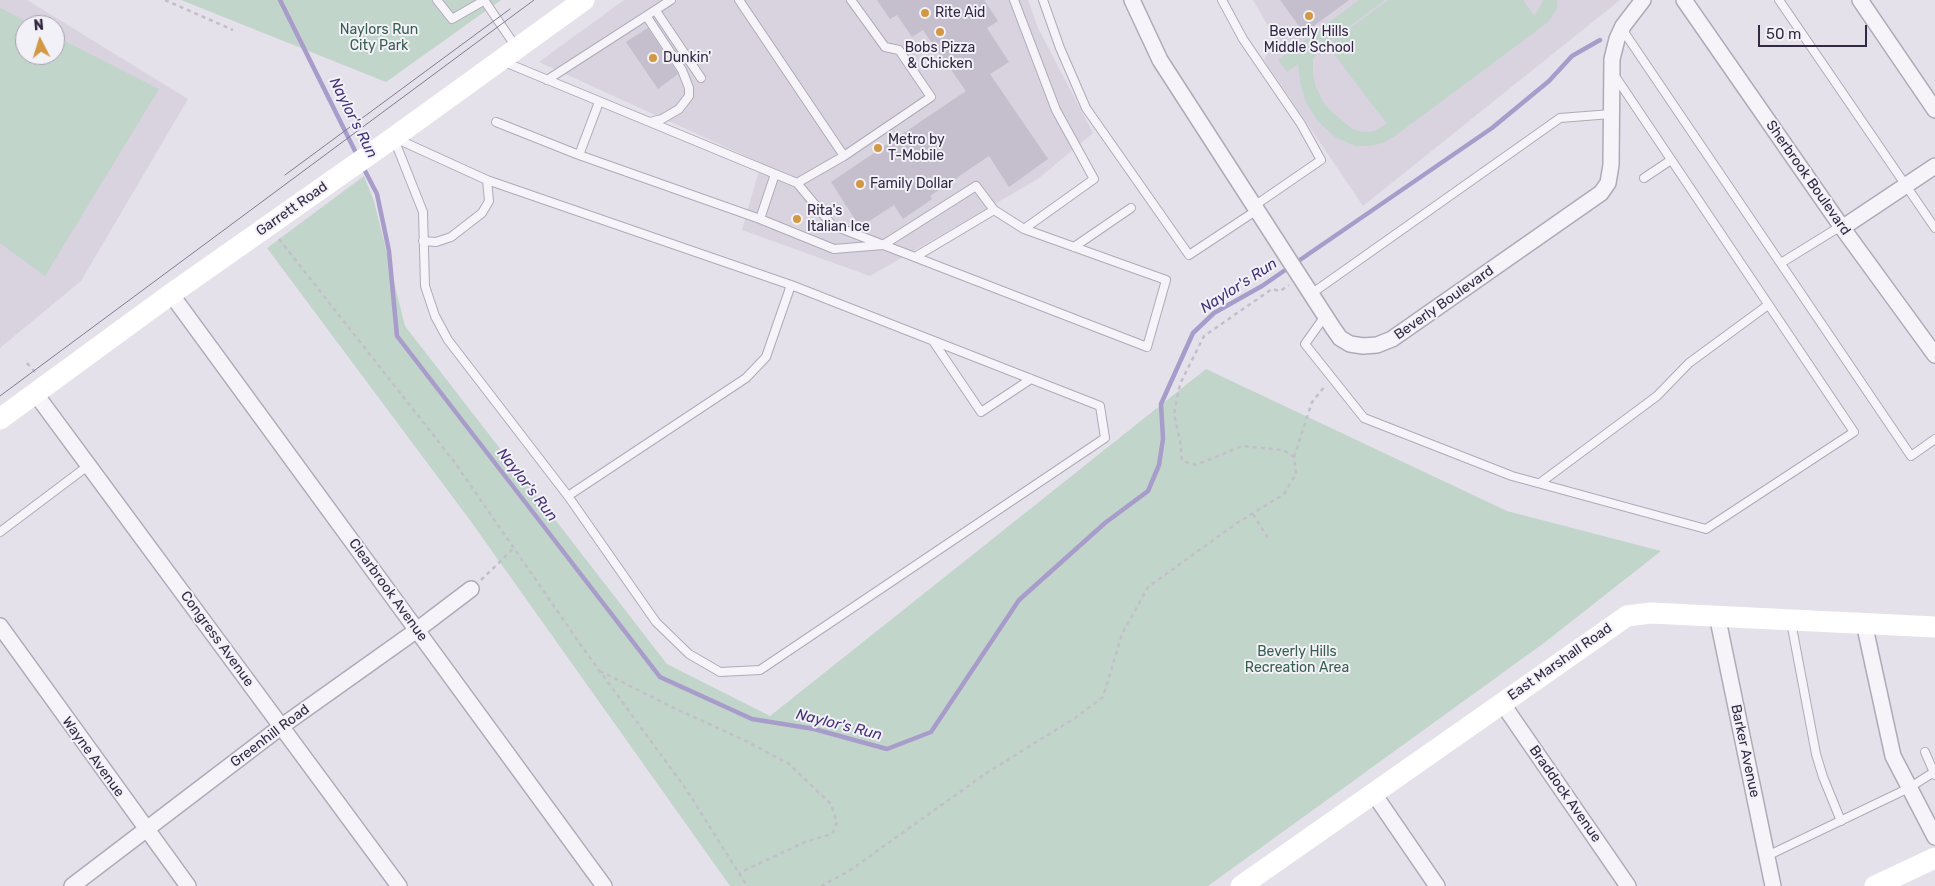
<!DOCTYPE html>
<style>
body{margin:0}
#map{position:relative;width:1935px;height:886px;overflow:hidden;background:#e5e1ea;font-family:Rubik,sans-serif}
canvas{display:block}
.north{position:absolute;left:15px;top:15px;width:50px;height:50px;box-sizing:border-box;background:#f3f1f8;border:1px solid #a6a1b0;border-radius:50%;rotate:355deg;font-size:14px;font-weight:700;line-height:20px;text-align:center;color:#332943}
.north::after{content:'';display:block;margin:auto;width:18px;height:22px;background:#d29844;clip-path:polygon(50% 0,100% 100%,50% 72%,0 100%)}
.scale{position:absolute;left:1758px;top:25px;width:109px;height:22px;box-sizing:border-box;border:2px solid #332943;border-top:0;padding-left:6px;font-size:15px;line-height:18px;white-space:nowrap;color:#332943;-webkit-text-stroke:4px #f3f1f8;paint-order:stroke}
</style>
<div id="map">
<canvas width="1935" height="886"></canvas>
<div class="north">N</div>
<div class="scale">50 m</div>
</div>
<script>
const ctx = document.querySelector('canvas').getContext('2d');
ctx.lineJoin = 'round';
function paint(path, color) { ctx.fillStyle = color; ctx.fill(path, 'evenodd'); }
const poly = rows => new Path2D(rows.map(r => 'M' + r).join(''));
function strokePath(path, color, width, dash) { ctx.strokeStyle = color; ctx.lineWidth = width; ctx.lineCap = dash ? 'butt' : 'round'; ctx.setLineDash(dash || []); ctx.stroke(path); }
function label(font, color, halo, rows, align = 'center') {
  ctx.font = font + ' Rubik,sans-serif'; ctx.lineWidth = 4; ctx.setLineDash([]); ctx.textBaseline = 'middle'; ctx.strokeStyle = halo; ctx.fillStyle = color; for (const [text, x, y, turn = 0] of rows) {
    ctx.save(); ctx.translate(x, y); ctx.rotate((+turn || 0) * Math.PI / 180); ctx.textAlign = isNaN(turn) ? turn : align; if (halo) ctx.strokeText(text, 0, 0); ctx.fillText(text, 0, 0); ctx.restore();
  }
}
paint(poly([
 [0,0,27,0,188,99,81,281,0,348],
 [25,25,55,25,55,55,25,55],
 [624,0,1028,0,1038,28,1093,133,1038,179,870,276,742,230,761,163,539,62],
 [1253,0,1620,0,1363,206,1264,60,1275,38]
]), '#d8d3df');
paint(poly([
 [181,0,501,0,386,82],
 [1359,0,1385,0,1319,49,1313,60,1313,75,1316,87,1323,102,1331,111,1352,129,1363,132,1374,131,1387,124,1327,45,1388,0,1523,0,1534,15,1537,12,1543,0,1558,0,1557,9,1548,22,1539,29,1395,136,1383,143,1371,146,1355,146,1335,137,1318,121,1306,103,1300,82,1298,64,1287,72,1278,60],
 [0,8,34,25,25,25,25,55,55,55,55,36,159,89,45,276,0,243],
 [364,176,374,201,405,326,667,664,770,716,1206,369,1507,511,1661,551,1544,643,1208,886,730,886,472,523,267,248]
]), '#c2d5cb');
strokePath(poly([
 [280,0,357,155],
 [363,167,377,194,389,251,397,336,660,677,752,719,814,729,887,749,931,732,1019,600,1105,523,1148,491,1159,465,1163,439,1161,404,1193,333,1214,313,1262,286,1492,128,1549,81,1572,56,1600,40]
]), '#a89ccb', 4.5);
paint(poly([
 [877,0,984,0,998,21,987,28,1009,62,990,74,1048,159,1009,187,989,156,930,196,932,199,903,219,894,205,860,227,831,182,966,91,923,30,912,37,897,15,890,19],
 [1280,0,1349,0,1304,33],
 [648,28,678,74,658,89,626,42]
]), '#c4becd');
const lane = poly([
 [437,0,452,19,485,0],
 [484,0,516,47],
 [739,0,844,156,797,183],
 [1043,0,1060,48,1086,108,1189,255,1257,210],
 [1222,0,1243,39,1301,124,1321,160,1254,206],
 [1779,0,1935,228],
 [656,11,701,78],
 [647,17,682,70,689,88,689,96,679,109,662,119,650,122],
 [1622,29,1911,456,1935,439],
 [502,61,797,183,832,225,1147,347,1166,280,1024,229,1094,179,1056,110,1014,0],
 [547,80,671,0],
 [496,122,579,155,599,102],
 [394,139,423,212,425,286,435,316,448,340,568,496,656,622,689,654,720,672,760,670,1105,438,1100,406,791,285,766,357,746,378,568,496],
 [397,139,487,180,791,285],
 [579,155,760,219,834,249,883,245,976,186,994,210,915,257],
 [844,156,931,97,899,50,885,47,851,0],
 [1644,178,1671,160],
 [994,210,1024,229],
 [760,219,775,174],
 [423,241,436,242,451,237,482,213,489,201,487,180],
 [1074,247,1131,208],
 [1781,263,1841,226],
 [1311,294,1560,118,1611,114],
 [1325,316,1305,344,1364,418,1512,476,1706,529,1854,432,1615,76],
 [933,341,981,412,1031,379],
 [1540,483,1657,396,1689,363,1768,305],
 [0,532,89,465],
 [1791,622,1816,754,1823,777,1841,821],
 [1925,752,1935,775],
 [1767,856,1909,788,1934,772]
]);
const street = poly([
 [1132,0,1160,60,1333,328,1340,338,1350,344,1363,346,1377,345,1392,339,1601,193,1608,183,1611,165,1612,59,1617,39,1623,26,1643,0],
 [1684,0,1841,226,1935,355],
 [1860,0,1935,110],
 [1842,228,1935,166],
 [171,294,604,886],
 [35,393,399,886],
 [1717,615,1773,886],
 [1864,623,1893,756,1935,837],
 [0,626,188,886],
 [1502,703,1628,886],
 [1374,794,1437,886],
 [72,886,282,726,417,630,471,589]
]);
strokePath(lane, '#b0aab8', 10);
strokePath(street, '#b0aab8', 18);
strokePath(poly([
 [165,0,233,30],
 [279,239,453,460,585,651,686,789,747,886],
 [27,363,35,372],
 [1294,457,1312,402,1325,386],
 [1253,514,1268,538],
 [481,580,514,548],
 [600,671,672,707,746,741,789,764,831,804,837,822,832,834,805,842,739,873],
 [821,886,849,871,985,774,1075,718,1103,697,1122,634,1148,587,1237,523,1284,494,1296,474,1294,457,1283,450,1242,446,1196,465,1182,461,1180,440,1174,414,1180,384,1204,336,1272,289,1280,291,1289,285]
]), '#c3bfc9', 2.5, [4, 4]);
strokePath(lane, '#f6f4f8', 8);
strokePath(street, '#f6f4f8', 15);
strokePath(poly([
 [0,419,171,294,393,138,584,0],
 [1241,886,1627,616,1651,613,1935,627],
 [1875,886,1935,858]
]), '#fff', 21);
strokePath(poly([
 [285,175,510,9],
 [0,396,534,0]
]), '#847a95', 1);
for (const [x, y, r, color] of [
 [925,13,5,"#d29844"],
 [1309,16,5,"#d29844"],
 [940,32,5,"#d29844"],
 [653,58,5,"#d29844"],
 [878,148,5,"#d29844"],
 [860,184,5,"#d29844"],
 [797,219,5,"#d29844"]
]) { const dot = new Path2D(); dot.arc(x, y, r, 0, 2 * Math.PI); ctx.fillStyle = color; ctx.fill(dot); strokePath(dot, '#f3f1f8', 2); }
label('14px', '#332943', '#f3f1f8', [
 ["Rite Aid",935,13],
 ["Beverly Hills",1309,32,"center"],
 ["Middle School",1309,48,"center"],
 ["Bobs Pizza",940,48,"center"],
 ["& Chicken",940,64,"center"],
 ["Dunkin'",663,58],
 ["Metro by",888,140],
 ["T-Mobile",888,156],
 ["Family Dollar",870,184],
 ["Rita's",807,211],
 ["Italian Ice",807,227]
], 'left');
label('14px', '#365f4d', '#f3f1f8', [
 ["Naylors Run",379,30],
 ["City Park",379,46],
 ["Beverly Hills",1297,652],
 ["Recreation Area",1297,668]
]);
label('14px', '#332943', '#f3f1f8', [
 ["Sherbrook Boulevard",1808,178,55],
 ["Garrett Road",292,209,-35],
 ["Beverly Boulevard",1444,303,-35],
 ["Clearbrook Avenue",388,590,54],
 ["Congress Avenue",217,639,54],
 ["East Marshall Road",1560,662,-35],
 ["Greenhill Road",270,736,-37],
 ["Barker Avenue",1745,751,78],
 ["Wayne Avenue",93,757,54],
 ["Braddock Avenue",1565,794,55]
]);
label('italic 15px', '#463278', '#f3f1f8', [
 ["Naylor's Run",353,118,63],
 ["Naylor's Run",1239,286,-33],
 ["Naylor's Run",527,485,52],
 ["Naylor's Run",839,725,14]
]);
</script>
